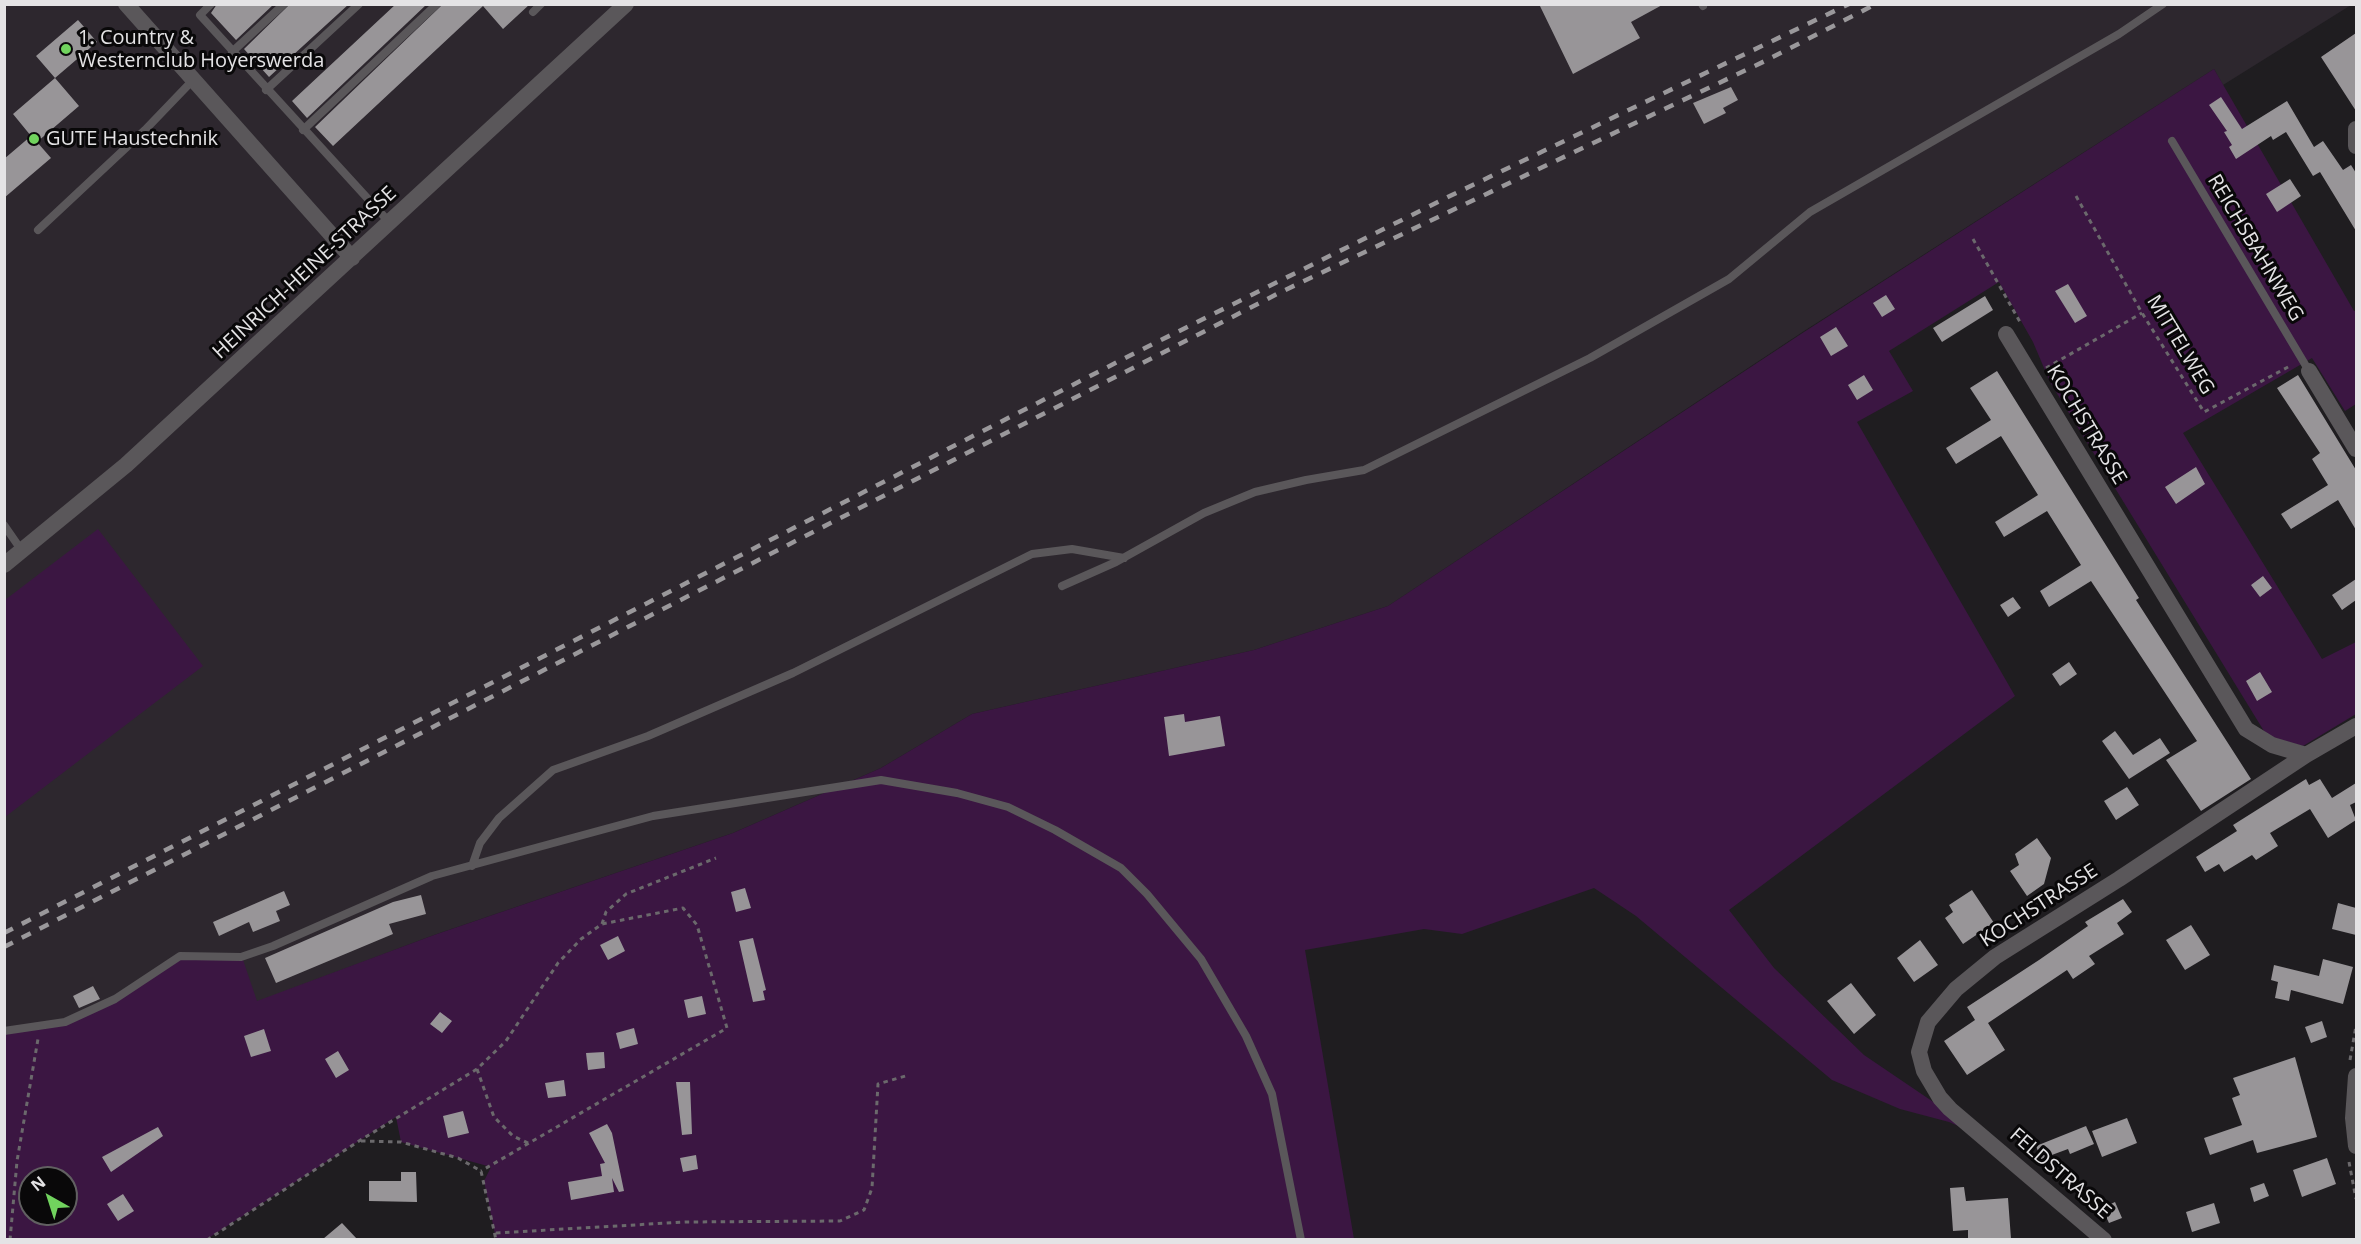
<!DOCTYPE html>
<style>
body{margin:0}
#map{position:relative;width:2361px;height:1244px;overflow:hidden;background:#1f1d20;font-family:"Open Sans",sans-serif}
canvas{display:block}
.frame{position:absolute;inset:0;border:6px solid #e4e3e5;pointer-events:none}
.north{position:absolute;left:18px;top:1166px;width:60px;height:60px;box-sizing:border-box;background:#090809;border:2px solid #616061;border-radius:50%;rotate:321deg;font-size:16px;font-weight:700;line-height:24px;text-align:center;color:#e4e3e5}
.north::after{content:'';display:block;margin:auto;width:21px;height:27px;background:#71d35e;clip-path:polygon(50% 0,100% 100%,50% 72%,0 100%)}
</style>
<div id="map">
<canvas width="2361" height="1244"></canvas>
<div class="frame"></div>
<div class="north">N</div>
</div>
<script>
const ctx = document.querySelector('canvas').getContext('2d');
ctx.lineJoin = 'round';
function paint(path, color) { ctx.fillStyle = color; ctx.fill(path, 'evenodd'); }
const poly = rows => new Path2D(rows.map(r => 'M' + r).join(''));
function strokePath(path, color, width, dash) { ctx.strokeStyle = color; ctx.lineWidth = width; ctx.lineCap = dash ? 'butt' : 'round'; ctx.setLineDash(dash || []); ctx.stroke(path); }
function label(font, color, halo, rows, align = 'center') {
  ctx.font = font + ' "Open Sans",sans-serif'; ctx.lineWidth = 6; ctx.setLineDash([]); ctx.textBaseline = 'middle'; ctx.strokeStyle = halo; ctx.fillStyle = color; for (const [text, x, y, turn = 0] of rows) {
    ctx.save(); ctx.translate(x, y); ctx.rotate((+turn || 0) * Math.PI / 180); ctx.textAlign = isNaN(turn) ? turn : align; if (halo) ctx.strokeText(text, 0, 0); ctx.fillText(text, 0, 0); ctx.restore();
  }
}
paint(poly([
 [4,5,626,4,2351,5,2223,85,2214,69,1804,331,1388,606,1254,650,972,714,881,768,733,833,434,935,257,1002,115,999,65,1022,5,1031]
]), '#2d272e');
paint(poly([
 [2214,69,2354,311,2356,311,2356,404,2345,411,2312,358,2183,433,2322,659,2356,642,2356,714,2303,746,2267,736,2050,382,2033,342,1999,282,1889,351,1913,391,1857,422,2015,696,1729,910,1774,968,1864,1055,1988,1139,1949,1122,1900,1109,1832,1080,1636,916,1594,888,1462,934,1424,929,1305,950,1354,1239,496,1239,484,1181,491,1167,401,1142,396,1117,207,1239,5,1239,4,1031,65,1022,115,999,180,956,242,957,257,1001,434,935,733,833,881,768,972,714,1254,650,1388,606,1804,332],
 [30,1178,66,1178,66,1214,30,1214],
 [98,529,203,666,5,817,5,600]
]), '#3b1642');
paint(poly([
 [217,4,274,4,236,40,211,13],
 [290,4,349,4,269,77,244,49],
 [396,4,427,4,307,118,292,101],
 [443,4,530,4,503,29,483,6,333,146,315,127],
 [1539,4,1664,4,1631,22,1640,38,1573,74],
 [78,20,97,42,55,78,36,56],
 [2356,33,2356,111,2321,57],
 [55,78,79,106,37,142,51,158,4,198,4,159,31,136,13,114],
 [1731,87,1738,100,1723,108,1726,113,1704,124,1693,103],
 [2221,97,2242,129,2287,101,2314,147,2323,141,2343,170,2351,165,2356,173,2356,231,2320,172,2313,176,2286,132,2273,140,2271,136,2236,159,2229,147,2232,145,2224,132,2227,131,2209,105],
 [2290,179,2301,196,2277,212,2266,194],
 [2068,284,2087,316,2075,323,2055,291],
 [1886,295,1895,309,1882,317,1873,303],
 [1985,296,1993,310,1942,342,1933,328],
 [1836,327,1848,346,1831,356,1820,337],
 [1997,371,2139,598,2136,600,2251,779,2201,811,2166,760,2197,741,2091,581,2049,607,2040,591,2081,565,2047,511,2004,537,1995,522,2038,495,2001,436,1956,464,1946,448,1991,420,1970,388],
 [1864,375,1873,390,1857,400,1848,385],
 [2298,375,2356,470,2356,530,2338,500,2291,529,2281,514,2328,485,2312,459,2320,453,2277,388],
 [2196,467,2205,484,2176,504,2165,487],
 [2263,576,2272,588,2260,597,2251,585],
 [2356,579,2356,600,2342,610,2332,595],
 [2013,597,2021,608,2008,617,2000,605],
 [2069,662,2077,674,2060,686,2052,674],
 [2260,672,2272,692,2257,701,2246,681],
 [1184,714,1185,722,1220,716,1225,746,1169,756,1164,717],
 [2115,731,2133,755,2160,738,2170,753,2129,779,2102,741],
 [2306,779,2309,785,2320,779,2332,798,2356,783,2356,802,2350,805,2356,820,2328,838,2310,809,2270,833,2278,846,2256,860,2252,855,2224,872,2219,864,2205,872,2196,857,2237,831,2233,825],
 [2127,787,2139,805,2116,820,2104,801],
 [2037,838,2051,858,2044,884,2027,896,2010,871,2019,865,2015,854],
 [745,888,751,908,736,912,731,892],
 [1972,890,1994,923,1963,944,1945,918,1953,912,1949,905],
 [284,891,290,905,276,911,280,921,253,932,249,922,219,936,213,922],
 [421,895,426,914,389,924,393,934,276,983,265,958,393,902],
 [2123,899,2132,912,2117,923,2124,934,2089,956,2095,964,2073,979,2067,970,1988,1023,2005,1050,1967,1075,1944,1041,1975,1020,1967,1007,2039,960,2088,926,2085,922],
 [2338,903,2356,908,2356,935,2332,929],
 [2191,925,2210,955,2185,970,2166,940],
 [618,936,625,951,608,960,600,945],
 [753,938,766,990,763,991,765,1000,753,1002,739,941],
 [1920,940,1938,965,1914,982,1897,958],
 [2323,959,2353,967,2343,1004,2291,990,2289,1001,2275,998,2278,982,2271,980,2274,965,2319,976],
 [1851,983,1876,1015,1854,1034,1827,1001],
 [93,986,100,999,79,1008,73,996],
 [702,996,706,1014,688,1018,684,1000],
 [440,1012,452,1021,442,1033,430,1024],
 [2322,1021,2327,1037,2311,1043,2305,1027],
 [634,1028,638,1044,620,1049,616,1033],
 [264,1029,271,1051,251,1057,244,1036],
 [338,1051,349,1070,336,1078,325,1059],
 [604,1052,605,1068,588,1070,586,1053],
 [2295,1057,2317,1137,2257,1153,2253,1140,2210,1155,2204,1138,2242,1125,2232,1098,2240,1095,2233,1078],
 [564,1080,566,1096,548,1098,545,1083],
 [676,1082,690,1082,692,1134,682,1135],
 [463,1111,469,1133,448,1138,443,1116],
 [2127,1118,2137,1143,2102,1157,2092,1131],
 [607,1124,612,1133,624,1191,619,1192,612,1178,614,1192,571,1200,568,1182,602,1176,600,1164,605,1163,589,1133],
 [2086,1126,2094,1144,2070,1154,2068,1149,2041,1159,2036,1146],
 [158,1127,163,1136,111,1172,102,1157],
 [696,1155,698,1169,683,1172,680,1158],
 [2327,1158,2336,1184,2302,1197,2293,1170],
 [401,1172,416,1172,417,1202,369,1201,369,1181,401,1181],
 [2264,1183,2269,1196,2254,1202,2250,1188],
 [1964,1187,1966,1201,2008,1198,2011,1239,1968,1239,1968,1230,1953,1231,1950,1188],
 [123,1194,134,1211,118,1221,107,1204],
 [2115,1202,2122,1218,2109,1223,2102,1208],
 [2214,1203,2220,1223,2192,1232,2186,1212],
 [342,1223,357,1239,323,1239]
]), '#989598');
strokePath(poly([
 [2076,196,2142,313,2204,412,2290,366],
 [1973,239,2020,322],
 [2046,368,2142,313],
 [602,924,606,912,626,894,716,858],
 [2350,1060,2356,1026],
 [477,1069,494,1117,513,1136,530,1144],
 [361,1141,401,1142,458,1158,481,1171,496,1240],
 [2349,1162,2356,1199],
 [496,1233,685,1222,840,1221,864,1210,872,1188,878,1084,909,1075],
 [10,1240,17,1161,38,1039],
 [207,1240,359,1141,477,1069,506,1041,558,963,581,939,602,924,683,908,697,925,727,1028,481,1171]
]), '#6b696c', 3, [4.5, 4.5]);
strokePath(poly([
 [211,4,200,15,390,223],
 [1702,4,1703,6],
 [533,12,541,4],
 [232,52,284,4],
 [266,90,359,4],
 [303,130,437,4],
 [2172,141,2309,371],
 [38,230,145,130,193,80],
 [4,525,22,551],
 [1062,586,1116,562,1204,513,1255,492,1306,480,1364,470,1590,358,1729,279,1810,212,2119,34,2163,4],
 [472,866,480,843,499,818,553,770,648,736,793,673,1032,554,1072,549,1124,558],
 [4,1031,65,1022,115,999,180,956,241,957,273,946,432,876,653,816,881,780,957,793,1008,807,1055,830,1121,868,1147,894,1201,959,1246,1036,1272,1094,1301,1240]
]), '#5a575a', 8);
strokePath(poly([
 [126,4,352,258],
 [2356,129,2356,146],
 [2006,334,2246,729,2272,745,2306,755],
 [2309,371,2356,449],
 [4,565,126,465,626,4],
 [2356,1076,2353,1118,2356,1146],
 [2104,1240,1950,1109,1940,1098,1924,1071,1919,1052,1928,1022,1956,989,1995,957,2119,879,2306,755,2356,726]
]), '#5a575a', 16);
strokePath(poly([
 [4,933,1131,355,1452,195,1849,4],
 [4,947,1281,292,1765,61,1876,4]
]), '#9a989b', 4.5, [10, 10]);
for (const [x, y, r, color] of [
 [66,49,6,"#71d35e"],
 [34,139,6,"#71d35e"]
]) { const dot = new Path2D(); dot.arc(x, y, r, 0, 2 * Math.PI); ctx.fillStyle = color; ctx.fill(dot); strokePath(dot, '#090809', 2); }
label('20px', '#e4e3e5', '#090809', [
 ["1. Country &",78,38],
 ["Westernclub Hoyerswerda",78,61],
 ["GUTE Haustechnik",46,139]
], 'left');
label('20px', '#e4e3e5', '#090809', [
 ["REICHSBAHNWEG",2255,248,59],
 ["HEINRICH-HEINE-STRASSE",305,273,-43],
 ["MITTELWEG",2180,345,59],
 ["KOCHSTRASSE",2086,425,59],
 ["KOCHSTRASSE",2039,906,-33],
 ["FELDSTRASSE",2060,1174,41]
]);
</script>
